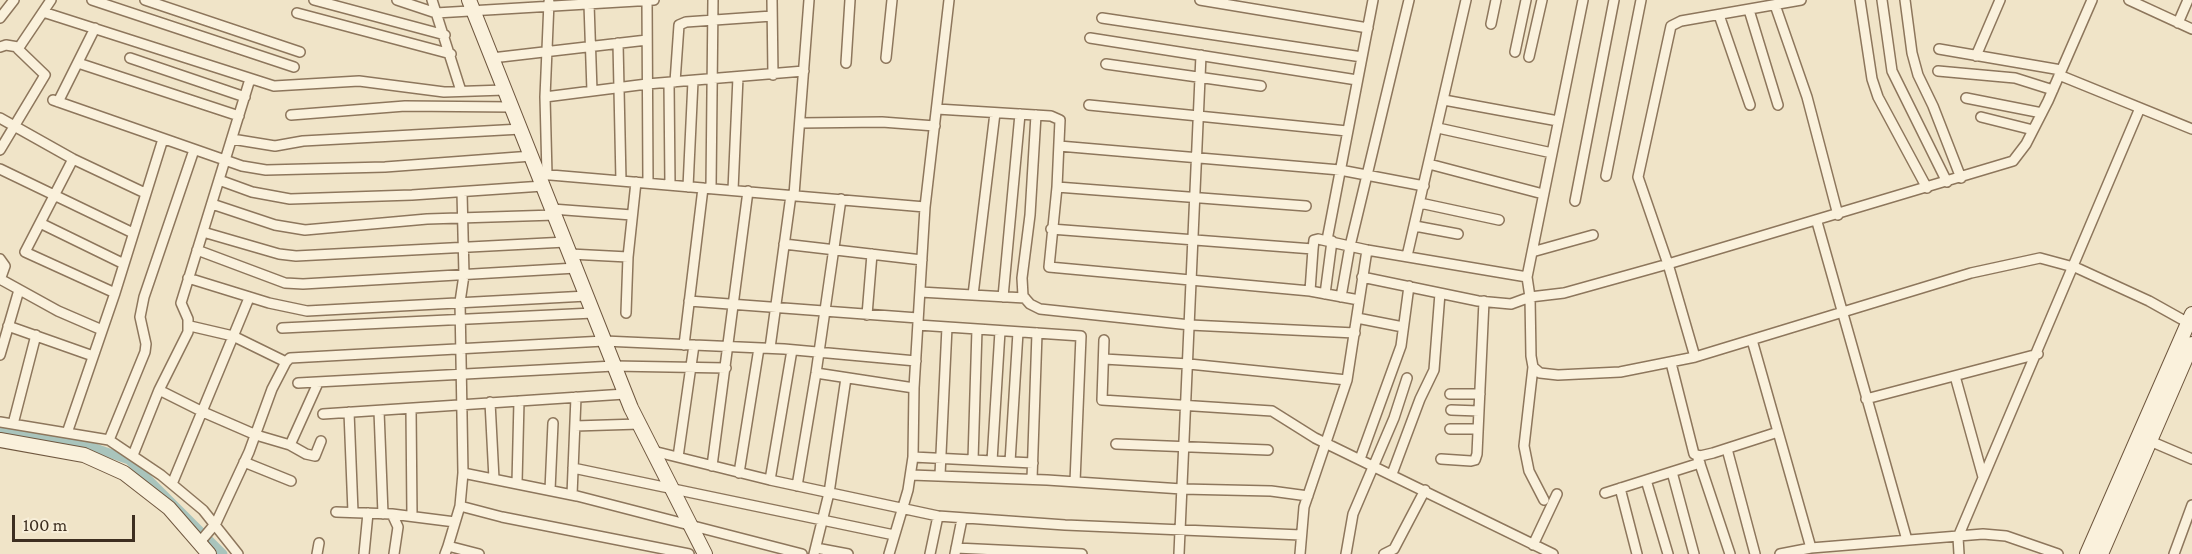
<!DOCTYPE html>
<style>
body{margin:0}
#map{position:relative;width:2192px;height:554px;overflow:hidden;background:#f0e4c8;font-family:"Crimson Pro",serif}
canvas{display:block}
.scale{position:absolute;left:12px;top:515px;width:123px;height:27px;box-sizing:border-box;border:3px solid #3d2e20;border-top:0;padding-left:8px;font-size:18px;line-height:21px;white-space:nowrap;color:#3d2e20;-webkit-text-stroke:4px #f7eed8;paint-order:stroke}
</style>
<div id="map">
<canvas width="2192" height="554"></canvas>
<div class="scale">100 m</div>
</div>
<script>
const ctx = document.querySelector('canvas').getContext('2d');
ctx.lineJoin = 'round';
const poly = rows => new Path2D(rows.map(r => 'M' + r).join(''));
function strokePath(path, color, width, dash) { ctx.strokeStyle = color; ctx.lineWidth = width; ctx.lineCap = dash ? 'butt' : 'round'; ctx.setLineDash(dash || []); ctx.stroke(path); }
strokePath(poly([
 [0,431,81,443,129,460,223,554]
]), '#a9c4bc', 9);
const street = poly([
 [92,0,294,67],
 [145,0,300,52],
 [314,0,445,35],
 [397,0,436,13,654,0],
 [432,0,461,91],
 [647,0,648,183],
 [772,0,773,75],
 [1200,0,1368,28],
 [1801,0,1681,21,1671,26,1638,177,1668,264,2013,161,2026,144,2048,101,2092,0],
 [1860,0,1872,79,1878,97,1927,188],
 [1882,0,1892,71,1947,182],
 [1905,0,1912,53,1918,75,1933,106,1961,178],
 [2129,0,2192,29],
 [589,4,592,91],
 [1775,5,1807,97,1838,215],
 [1749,10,1778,105],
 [43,12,274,86,359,81,444,92,505,90],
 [297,13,451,54],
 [1719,15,1750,105],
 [0,18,14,0],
 [1102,18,1362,57],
 [2178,23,2188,0],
 [1491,24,1496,0],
 [1090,38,1357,80],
 [618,43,621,181],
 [0,47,6,45,18,47],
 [1939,49,2061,70],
 [1515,52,1526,0],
 [1976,56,2000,0],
 [1529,57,1542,0],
 [130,58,245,97],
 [492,58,647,40],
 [886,58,892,0],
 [78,63,239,116],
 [846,63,850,0],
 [1106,64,1261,86],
 [1938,71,2015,78,2053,90],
 [2059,75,2192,129],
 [675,82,679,25,686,22,772,16],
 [669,83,670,185],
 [545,97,647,84,804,71],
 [1966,98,2042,113],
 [53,100,242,166,266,170,385,167,532,156],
 [1444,100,1558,121],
 [58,102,95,28],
 [1089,105,1347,131],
 [937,109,1051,116,1060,120,1057,187,1049,267,1310,291,1313,249],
 [291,115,405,106,512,107],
 [1036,115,1030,215,1022,278,1023,296,1030,304,1040,309,1190,325,1355,333],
 [1981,117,2033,130],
 [0,118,73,159,145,193],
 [800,123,882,122,935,126],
 [1438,128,1552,153],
 [232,139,275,146,303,141,521,129],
 [1059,146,1340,170,1424,186],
 [0,150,45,75,18,49,51,0],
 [73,159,25,252,115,293],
 [1429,164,1543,194],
 [0,169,133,233],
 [539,174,925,207,949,0],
 [547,175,545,97,549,2],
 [1606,176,1641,0],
 [219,180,252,192,290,199,412,195,543,186],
 [688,187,693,81],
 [1057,187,1306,206],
 [711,188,713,0],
 [733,190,738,77],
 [462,192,464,275,460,302,463,473],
 [794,195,809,0],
 [1575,201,1614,0],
 [1420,203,1499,220],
 [212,204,275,225,305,230,427,219,555,215],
 [552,209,632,215],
 [1817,222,1907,540],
 [40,223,124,264],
 [1415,226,1458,234],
 [1051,229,1313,249,1314,240,1318,239,1367,250,1527,277,1530,297,1564,293,1668,264,1695,357,1971,273,2040,258,2077,268,2149,301,2192,325],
 [203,232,279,254,296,256,566,242],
 [1327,240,1373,0],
 [784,244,922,260],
 [197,250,285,283,303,284,576,268],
 [1532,252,1593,235],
 [570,254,628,257],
 [1407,256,1466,0],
 [0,259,5,266,0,280],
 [1362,277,1478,301,1511,304,1530,297,1531,356,1533,367,1540,373,1558,375,1620,372,1695,357],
 [1527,277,1583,0],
 [188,278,269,303,307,311,587,296],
 [0,279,58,311,102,330],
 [1310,291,1359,300],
 [920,292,1025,298],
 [1325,294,1332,241],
 [973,295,995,113],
 [1003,297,1020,114],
 [1341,297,1350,246,1409,0],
 [689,301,918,318],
 [626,313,628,257,636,182],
 [867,315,872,254],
 [1357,318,1403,327],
 [918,325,1081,336,1075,482],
 [8,326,93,356],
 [190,326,233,336,286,362],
 [282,328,593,313],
 [1104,340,1102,400,1272,411,1315,438,1553,554],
 [1752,340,1811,548],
 [684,345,703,188],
 [770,348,791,195],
 [0,355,19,290],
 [1104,359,1189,364,1347,380],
 [1671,363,1694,454,1700,456,1713,453,1778,432],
 [1533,367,1524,446,1529,471,1544,500],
 [816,373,914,388],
 [1955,376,1983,477],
 [298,383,614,366,726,368],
 [159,390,203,412,256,435,290,445,306,454,315,456,321,441],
 [1450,394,1480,394],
 [1866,399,2038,354],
 [490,402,494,479],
 [411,409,412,516],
 [1451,410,1479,411],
 [379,411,383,514],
 [349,412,353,512],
 [323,414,625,394],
 [0,422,109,440,161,475,203,510,238,554],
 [13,424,36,335],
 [575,426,639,424],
 [1450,429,1478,429],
 [67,433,115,293,163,139],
 [109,440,145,352,146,344,140,317,144,297,194,150],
 [2150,441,2192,459],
 [1116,444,1268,450],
 [290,445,318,383],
 [1727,449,1755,554],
 [653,451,770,480,938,516,1065,525,1301,535],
 [133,455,159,390,188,332,188,319,181,303,250,79],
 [1697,455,1730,554],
 [678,457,694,345],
 [913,457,1033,463],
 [1360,459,1401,346,1409,286],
 [1441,459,1471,461,1475,460,1477,454,1484,301],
 [973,460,977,329],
 [992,461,1000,331],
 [244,462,291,481],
 [1010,462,1018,332],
 [712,466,748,191],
 [573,468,894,535],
 [1672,472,1694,554],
 [739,473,759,348],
 [1392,474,1420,399,1434,370,1440,293],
 [911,475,1047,480,1182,489,1271,491,1308,496],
 [940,475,947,327],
 [1032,479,1037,333],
 [770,480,792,350],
 [1646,480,1668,554],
 [517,483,519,401],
 [172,484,249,298],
 [797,486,816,373,841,199],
 [1620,488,1637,554],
 [550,490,553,423],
 [1605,493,1700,463],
 [572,495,576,397],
 [460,506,502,517,689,554],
 [336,512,392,514,455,522],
 [392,514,398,527,394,554],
 [199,543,216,523,249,452,272,389,286,362,290,358,604,341,784,349,916,361],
 [1533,545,1557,494],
 [448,546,460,506,463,473,577,496,802,554],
 [816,548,848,554],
 [956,548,1082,554],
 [317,554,319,543],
 [364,554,368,513],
 [445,554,448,546,479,554],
 [814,554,829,493,846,378],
 [889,554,908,490,913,457,914,388,925,207],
 [930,554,938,516],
 [955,554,962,519],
 [1179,554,1201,55],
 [1300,554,1304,507,1347,380,1367,250],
 [1346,554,1353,514,1394,418,1407,378],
 [1384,554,1394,549,1425,490],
 [1780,554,1811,548,1983,534,2006,536,2058,554],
 [1959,554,1958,537,2140,108],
 [2174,554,2192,505]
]);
const secondary = poly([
 [469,0,631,408,705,554],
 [0,440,84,455,124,473,169,508,209,554],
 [2087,554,2192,314],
 [2101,554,2192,344]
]);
strokePath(street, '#8d765c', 12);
strokePath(secondary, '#6f573f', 16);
strokePath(street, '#faf1dc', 9);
strokePath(secondary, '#faf1dc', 14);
</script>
